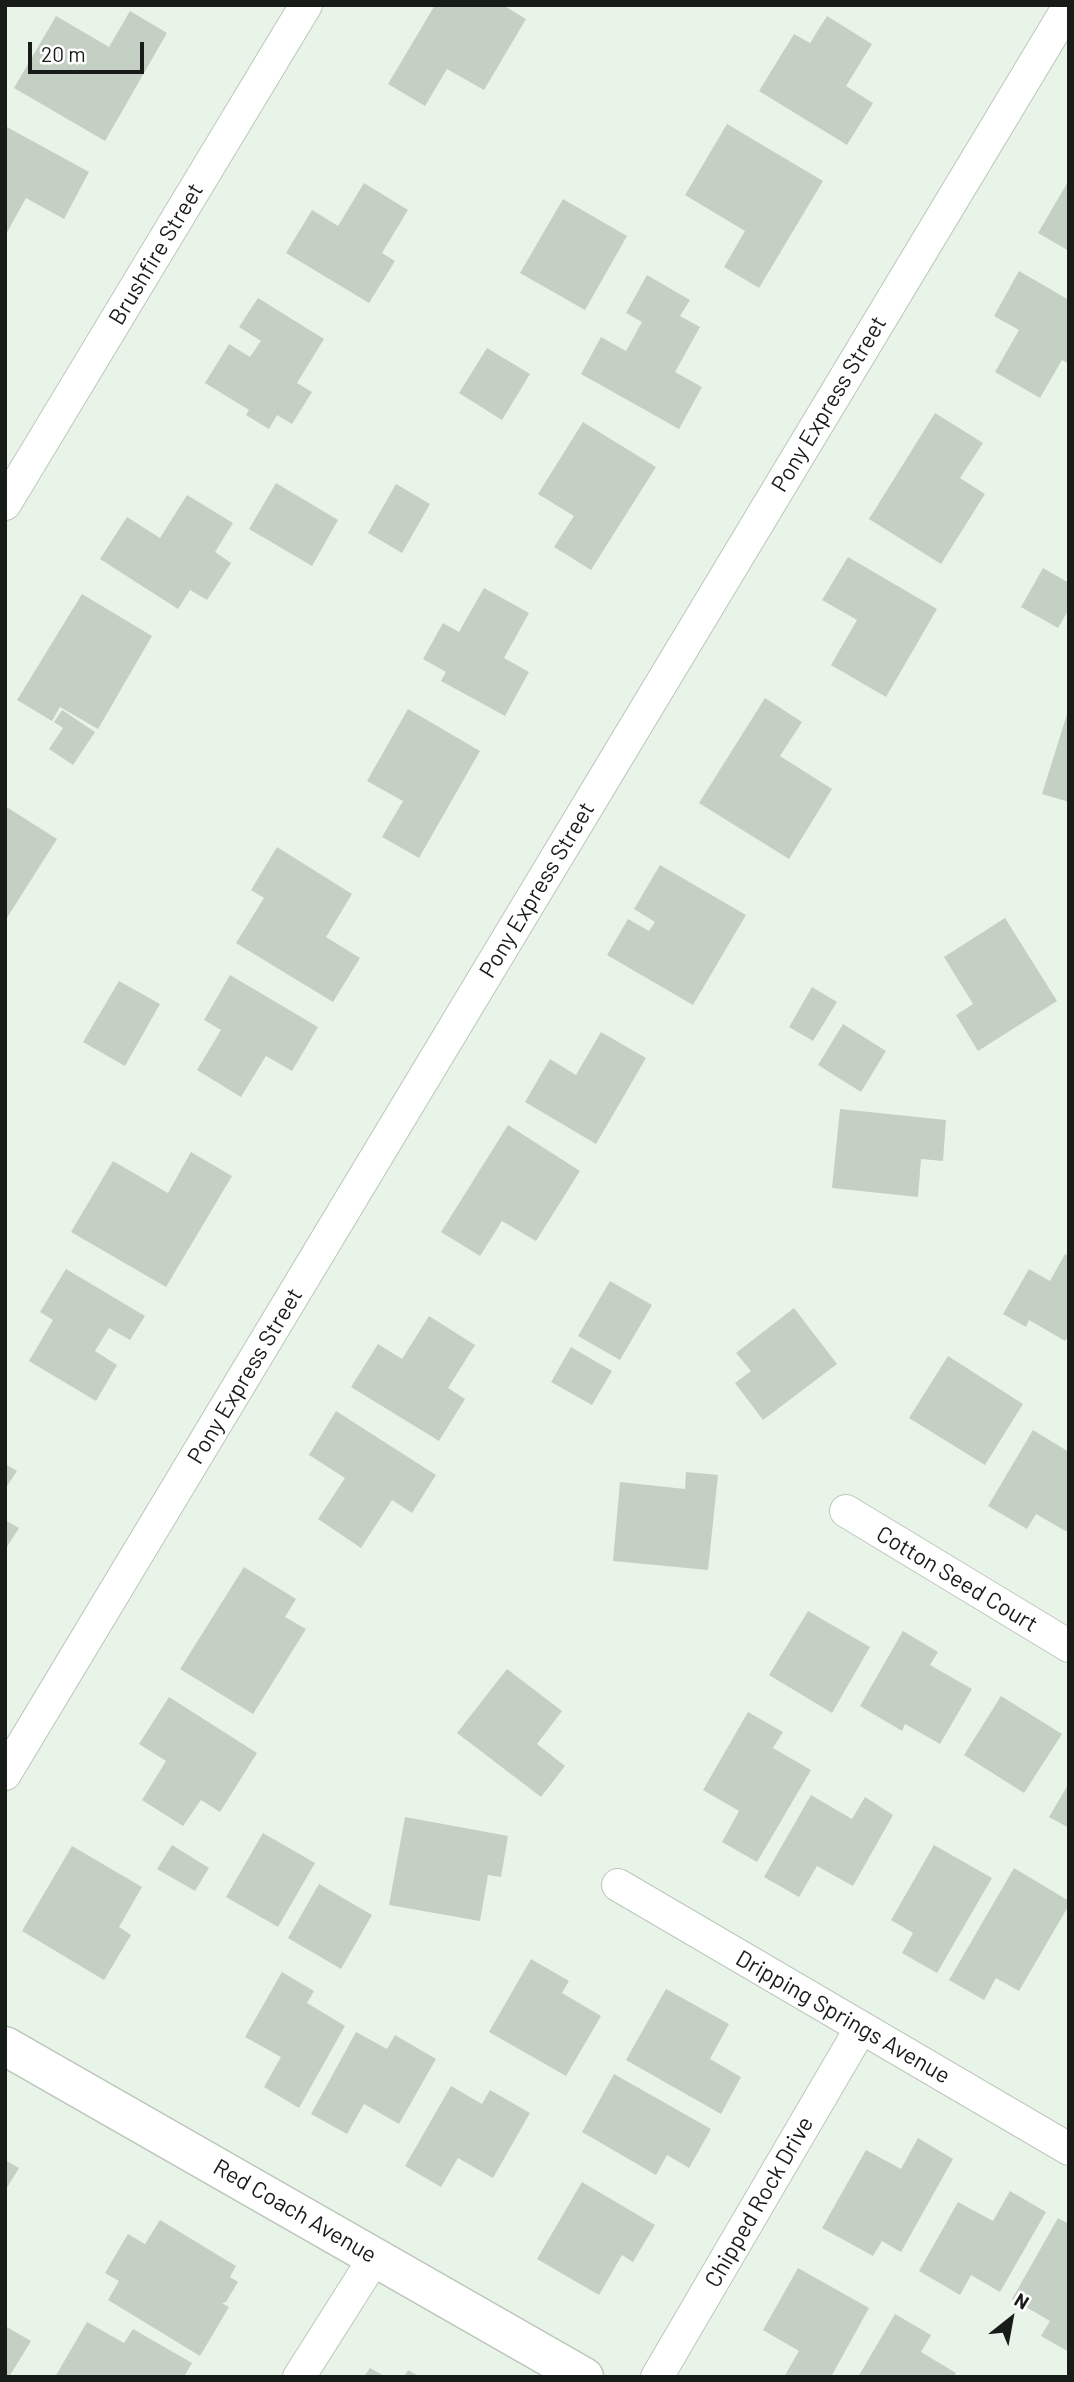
<!DOCTYPE html>
<style>
body{margin:0}
#map{position:relative;width:1074px;height:2382px;overflow:hidden;background:#e9f4e8;font-family:Barlow,sans-serif}
canvas{display:block}
.frame{position:absolute;inset:0;border:7px solid #181c18;pointer-events:none}
.north{position:absolute;left:976px;top:2284px;width:70px;height:70px;-webkit-text-stroke:5px #fff;paint-order:stroke;rotate:31deg;font-size:19px;font-weight:700;line-height:28px;text-align:center;color:#181c18}
.north::after{content:'';display:block;margin:auto;width:24px;height:32px;background:#181c18;clip-path:polygon(50% 0,100% 100%,50% 72%,0 100%)}
.scale{position:absolute;left:28px;top:42px;width:116px;height:32px;box-sizing:border-box;border:4px solid #181c18;border-top:0;padding-left:9px;font-size:21px;line-height:24px;white-space:nowrap;color:#181c18;-webkit-text-stroke:5px #fff;paint-order:stroke}
</style>
<div id="map">
<canvas width="1074" height="2382"></canvas>
<div class="frame"></div>
<div class="north">N</div>
<div class="scale">20 m</div>
</div>
<script>
const ctx = document.querySelector('canvas').getContext('2d');
ctx.lineJoin = 'round';
function paint(path, color) { ctx.fillStyle = color; ctx.fill(path, 'evenodd'); }
const poly = rows => new Path2D(rows.map(r => 'M' + r).join(''));
function strokePath(path, color, width, dash) { ctx.strokeStyle = color; ctx.lineWidth = width; ctx.lineCap = dash ? 'butt' : 'round'; ctx.setLineDash(dash || []); ctx.stroke(path); }
function label(font, color, halo, rows, align = 'center') {
  ctx.font = font + ' Barlow,sans-serif'; ctx.lineWidth = 5; ctx.setLineDash([]); ctx.textBaseline = 'middle'; ctx.strokeStyle = halo; ctx.fillStyle = color; for (const [text, x, y, turn = 0] of rows) {
    ctx.save(); ctx.translate(x, y); ctx.rotate((+turn || 0) * Math.PI / 180); ctx.textAlign = isNaN(turn) ? turn : align; if (halo) ctx.strokeText(text, 0, 0); ctx.fillText(text, 0, 0); ctx.restore();
  }
}
paint(poly([
 [435,5,503,5,526,19,484,90,447,69,425,106,388,84],
 [130,11,167,33,105,141,14,88,56,16,109,47],
 [827,16,872,44,846,86,873,103,847,145,759,91,794,34,810,43],
 [727,124,823,181,759,288,724,267,745,231,685,195],
 [5,126,89,172,64,219,26,198,5,236],
 [1069,180,1069,251,1038,233],
 [364,183,408,210,382,253,395,261,369,303,286,253,312,210,338,226],
 [563,199,627,236,585,310,520,273],
 [1019,271,1069,300,1069,364,1062,360,1040,398,995,372,1019,330,994,316],
 [647,275,690,300,680,316,700,327,675,372,702,387,679,429,581,374,601,337,626,351,642,322,626,313],
 [258,298,324,339,297,383,312,392,292,424,277,415,269,429,246,415,249,410,205,383,229,344,250,357,261,341,239,327],
 [487,348,530,374,502,420,459,393],
 [935,413,983,443,960,478,985,494,941,564,869,519],
 [583,422,656,467,591,570,554,547,574,516,538,494],
 [276,483,338,520,312,566,249,529],
 [396,484,430,504,402,553,368,533],
 [187,495,233,523,215,552,231,563,207,600,190,590,178,609,100,559,127,517,160,538],
 [848,557,937,609,886,697,831,665,857,620,822,600],
 [1043,568,1069,583,1069,609,1058,628,1021,607],
 [484,588,529,613,504,658,529,672,505,716,441,681,446,672,423,659,443,623,459,632],
 [82,594,152,636,98,729,60,707,52,721,17,700],
 [765,698,802,722,780,756,832,789,789,859,699,803],
 [408,709,480,751,419,858,382,837,403,801,367,781],
 [62,710,95,732,73,765,49,749,63,728,54,722],
 [1068,711,1069,711,1069,802,1042,794],
 [5,806,57,839,5,921],
 [277,847,352,894,326,937,360,958,333,1002,236,943,264,898,251,890],
 [660,865,746,915,693,1005,607,955,628,919,649,931,655,922,634,909],
 [1005,918,1057,1001,978,1051,956,1015,973,1004,944,957],
 [230,975,318,1027,292,1071,266,1056,241,1097,197,1070,221,1030,204,1020],
 [119,981,160,1004,125,1066,83,1042],
 [812,987,837,1002,813,1041,789,1027],
 [843,1024,886,1051,861,1092,818,1065],
 [601,1032,646,1058,596,1144,525,1102,550,1059,576,1075],
 [840,1109,946,1120,943,1161,921,1159,918,1197,832,1188],
 [508,1125,580,1171,536,1241,502,1221,480,1256,441,1232],
 [191,1152,232,1176,166,1287,71,1232,113,1161,168,1193],
 [1065,1254,1069,1256,1069,1335,1065,1341,1029,1320,1026,1327,1003,1314,1029,1269,1050,1281],
 [66,1269,145,1316,130,1340,109,1328,95,1351,117,1365,96,1401,29,1361,53,1320,40,1312],
 [610,1281,652,1305,620,1360,578,1336],
 [794,1308,837,1364,763,1420,735,1383,751,1371,736,1353],
 [429,1316,475,1345,448,1388,465,1399,439,1441,351,1387,378,1344,402,1359],
 [571,1347,612,1371,592,1405,551,1382],
 [948,1356,1023,1404,985,1465,909,1418],
 [336,1411,436,1475,412,1513,392,1500,361,1548,318,1519,345,1478,309,1455],
 [1033,1430,1069,1452,1069,1533,1036,1514,1027,1529,988,1506],
 [5,1464,17,1471,5,1489],
 [686,1472,718,1475,708,1570,613,1561,620,1482,685,1489],
 [5,1520,19,1528,5,1550],
 [244,1567,296,1599,285,1617,306,1629,253,1714,180,1669],
 [808,1611,870,1647,832,1713,769,1675],
 [903,1631,938,1652,930,1665,972,1689,940,1744,905,1724,902,1731,860,1706],
 [507,1669,562,1711,537,1744,565,1766,541,1797,457,1733],
 [1001,1696,1062,1734,1024,1793,964,1755],
 [169,1697,257,1753,220,1812,201,1800,183,1826,142,1800,166,1761,139,1744],
 [748,1712,783,1732,773,1748,811,1770,757,1862,722,1842,739,1811,703,1790],
 [1069,1783,1069,1828,1049,1817],
 [811,1795,852,1819,865,1797,893,1815,853,1886,817,1866,799,1897,764,1877],
 [405,1817,508,1836,501,1877,488,1875,480,1921,389,1905],
 [263,1833,315,1863,278,1927,226,1897],
 [172,1845,209,1868,195,1891,157,1869],
 [934,1845,992,1878,937,1973,902,1953,913,1933,891,1920],
 [72,1846,142,1887,119,1927,131,1935,104,1980,22,1931],
 [1014,1868,1069,1901,1069,1905,1019,1991,996,1978,984,2000,949,1980],
 [319,1884,372,1915,341,1969,288,1938],
 [531,1959,569,1981,562,1993,601,2016,566,2076,489,2032],
 [282,1972,314,1991,307,2003,345,2026,299,2108,264,2087,281,2057,245,2037],
 [666,1989,729,2024,710,2059,741,2077,721,2114,626,2060],
 [356,2032,387,2049,395,2035,436,2059,399,2124,364,2104,347,2134,311,2114],
 [614,2074,711,2129,689,2168,667,2155,656,2175,582,2132],
 [451,2086,482,2104,490,2090,530,2113,493,2178,458,2158,441,2187,405,2166],
 [918,2138,953,2159,901,2252,882,2241,873,2256,822,2228,866,2150,901,2169],
 [5,2160,19,2168,5,2191],
 [582,2182,655,2225,633,2262,622,2255,599,2295,537,2259],
 [1010,2191,1046,2212,1000,2292,971,2275,960,2295,919,2271,958,2202,993,2221],
 [1058,2218,1069,2224,1069,2352,1041,2336,1050,2321,1012,2299],
 [160,2220,236,2266,230,2277,238,2282,226,2302,222,2303,229,2307,200,2356,108,2300,119,2281,105,2273,128,2234,145,2244],
 [798,2268,869,2308,831,2377,784,2377,799,2351,763,2330],
 [895,2314,931,2335,921,2352,956,2373,954,2377,858,2377],
 [87,2322,124,2343,133,2329,192,2363,184,2377,55,2377],
 [5,2326,31,2341,9,2377,5,2377],
 [370,2368,386,2377,364,2377],
 [408,2370,420,2377,404,2377]
]), '#c5d0c4');
const minor = poly([
 [5,504,306,5],
 [846,1511,1069,1646],
 [5,1774,1069,6],
 [618,1885,1069,2149],
 [299,2377,375,2257],
 [657,2377,861,2028]
]);
const tertiary = poly([
 [5,2046,584,2377]
]);
strokePath(minor, '#bcc7bb', 34);
strokePath(tertiary, '#bcc7bb', 41);
strokePath(minor, '#fff', 32);
strokePath(tertiary, '#fff', 38);
label('23px', '#181c18', '#fff', [
 ["Brushfire Street",156,254,-59],
 ["Pony Express Street",829,404,-59],
 ["Pony Express Street",537,890,-59],
 ["Pony Express Street",245,1376,-59],
 ["Cotton Seed Court",957,1579,31],
 ["Dripping Springs Avenue",843,2017,30],
 ["Chipped Rock Drive",759,2202,-60],
 ["Red Coach Avenue",295,2211,30]
]);
</script>
